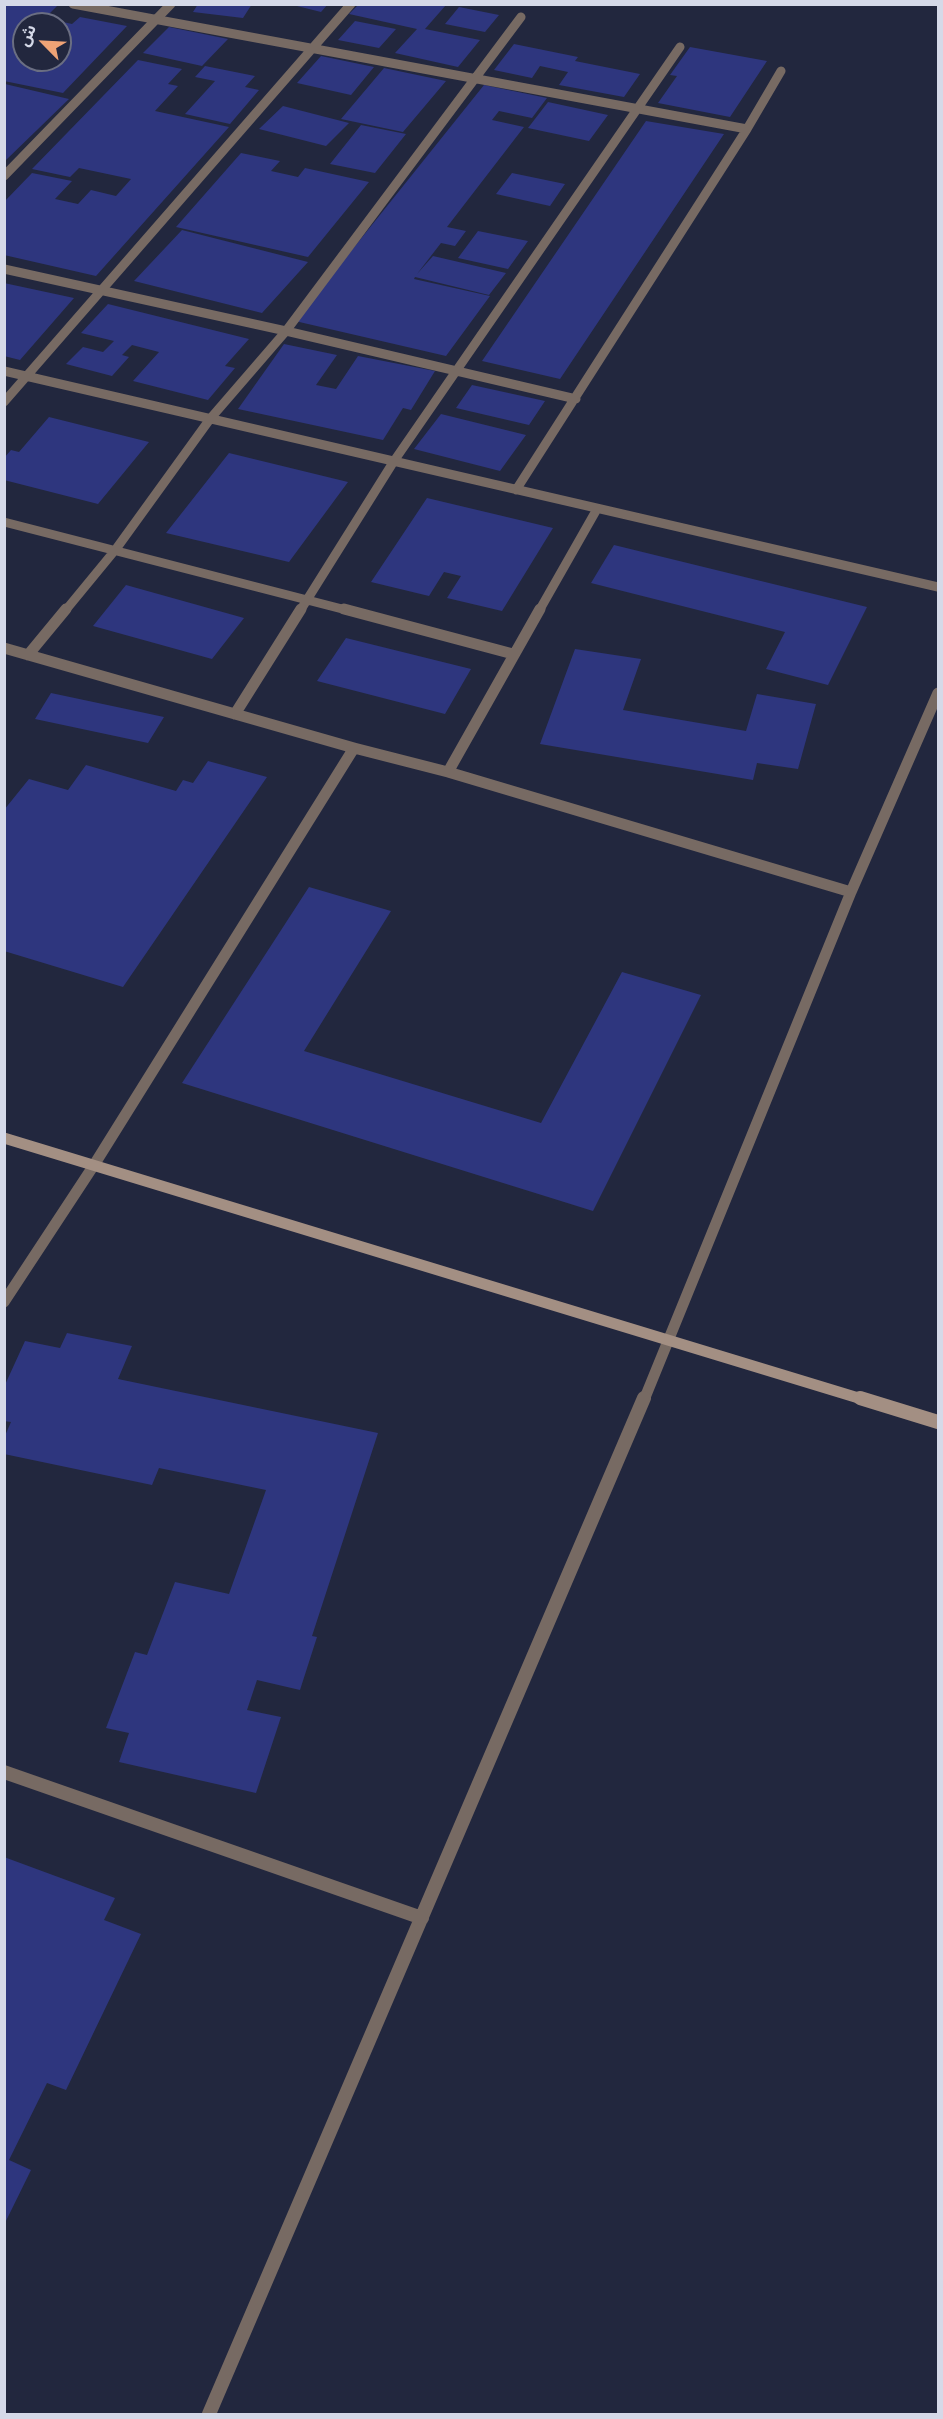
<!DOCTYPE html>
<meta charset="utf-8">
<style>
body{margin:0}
#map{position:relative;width:943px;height:2419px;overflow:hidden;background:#22273e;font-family:Roboto,"Noto Sans Arabic",sans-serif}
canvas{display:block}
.frame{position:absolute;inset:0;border:6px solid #d5d9e8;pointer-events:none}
.north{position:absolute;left:12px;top:12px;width:60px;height:60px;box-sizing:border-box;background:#22273e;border:2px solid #6a6e82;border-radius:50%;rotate:294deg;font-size:16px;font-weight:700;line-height:24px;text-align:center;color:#d5d9e8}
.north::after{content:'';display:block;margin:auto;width:21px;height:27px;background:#efa376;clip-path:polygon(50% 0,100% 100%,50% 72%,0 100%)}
</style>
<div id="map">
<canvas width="943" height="2419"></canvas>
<div class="frame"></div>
<div class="north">ش</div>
</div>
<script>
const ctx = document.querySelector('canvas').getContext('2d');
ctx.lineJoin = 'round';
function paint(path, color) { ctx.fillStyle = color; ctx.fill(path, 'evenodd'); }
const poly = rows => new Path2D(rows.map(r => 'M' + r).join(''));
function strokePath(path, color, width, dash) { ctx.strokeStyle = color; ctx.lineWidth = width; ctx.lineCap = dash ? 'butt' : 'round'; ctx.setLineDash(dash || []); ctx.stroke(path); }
paint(poly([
 [8,4,57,6,45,18,72,24,80,17,127,26,63,93,4,81,4,8],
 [24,24,60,24,60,60,24,60],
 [198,4,252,4,243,18,193,12],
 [289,4,328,4,321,12],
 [358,5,446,5,425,29,480,40,458,67,395,53,417,29,349,14],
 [459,7,499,15,485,32,445,24],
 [355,21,396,29,379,48,338,40],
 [169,27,228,39,202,66,143,53],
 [514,44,578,57,575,61,640,74,624,97,559,85,568,72,540,66,532,78,494,70],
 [690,47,767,61,730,117,658,103,677,76,670,75],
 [321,56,374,67,351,95,297,83],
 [138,60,182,69,168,84,178,86,155,111,229,127,96,276,4,255,4,202,32,173,72,181,55,199,78,204,91,190,116,196,131,179,79,168,70,177,32,169],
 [205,66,255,76,245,87,259,90,230,124,185,114,215,81,195,77],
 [384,68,446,81,403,132,341,119],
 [5,84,69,99,5,161],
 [484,85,547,98,532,118,499,111,492,120,524,127,447,227,466,231,455,246,441,243,417,274,433,256,506,273,489,295,415,277,414,279,490,296,446,356,295,321],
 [548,102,608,115,589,141,528,128],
 [283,106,349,123,326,146,259,129],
 [646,121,724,134,560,379,482,361],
 [361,125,406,134,375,173,330,164],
 [241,153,280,161,271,171,298,177,305,168,369,182,308,257,176,227],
 [512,173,565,184,550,206,496,194],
 [182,230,308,262,262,313,134,281],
 [478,231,528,241,508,269,458,258],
 [4,283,74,298,20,360,4,356],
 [108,304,249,339,225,366,235,368,208,400,133,381,159,352,132,345,122,355,129,357,112,376,66,364,83,347,103,352,114,341,81,333],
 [284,344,337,355,316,385,336,389,358,356,435,371,411,410,403,408,383,440,238,409],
 [472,385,545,401,529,425,456,408],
 [441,414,526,435,500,471,414,449],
 [49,417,149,442,98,504,4,480,4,458,11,450,19,452],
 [229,453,348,482,289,562,166,533],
 [427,498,553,528,502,611,447,598,461,576,444,572,429,596,371,582],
 [614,545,867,607,828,685,766,669,785,632,591,583],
 [126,585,244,618,212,659,93,626],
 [346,638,471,669,445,714,317,681],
 [575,649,641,659,623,710,746,731,757,694,816,704,798,769,757,763,753,780,540,744],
 [51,693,164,717,148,743,35,719],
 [208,761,267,777,123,987,4,951,4,810,29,779,68,790,86,765,176,791,183,780,193,783],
 [309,887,391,911,304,1051,541,1123,622,972,701,995,593,1211,182,1083],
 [67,1333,132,1346,118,1379,378,1433,312,1636,317,1637,300,1690,257,1680,247,1710,281,1717,256,1793,119,1762,129,1733,106,1728,135,1652,147,1655,175,1582,229,1594,266,1490,159,1468,152,1485,4,1454,4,1438,11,1422,4,1421,4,1387,25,1341,60,1348],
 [4,1857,115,1898,104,1920,141,1934,66,2090,47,2083,9,2160,31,2170,4,2225]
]), '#2e367e');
strokePath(poly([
 [73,4,747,129],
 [4,176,171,4],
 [4,269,286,331,576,399],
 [4,371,938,587],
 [4,402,351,4],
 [516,490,747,129,781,71],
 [4,522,350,611],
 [65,611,116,549,210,419,286,331,521,17],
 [300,611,394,461,680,47],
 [539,611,597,509]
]), '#776a63', 9);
strokePath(poly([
 [344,609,513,654],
 [4,648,354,748,448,772,851,892],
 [28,655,66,609],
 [235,714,301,609],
 [448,772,540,609],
 [4,1302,94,1165,354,748],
 [644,1400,851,892,938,693]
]), '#776a63', 11);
strokePath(poly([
 [4,1772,422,1918],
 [209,2414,644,1398]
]), '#776a63', 14);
strokePath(poly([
 [4,1138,865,1400]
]), '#a38f83', 11);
strokePath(poly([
 [860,1398,938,1422]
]), '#a38f83', 14);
</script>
